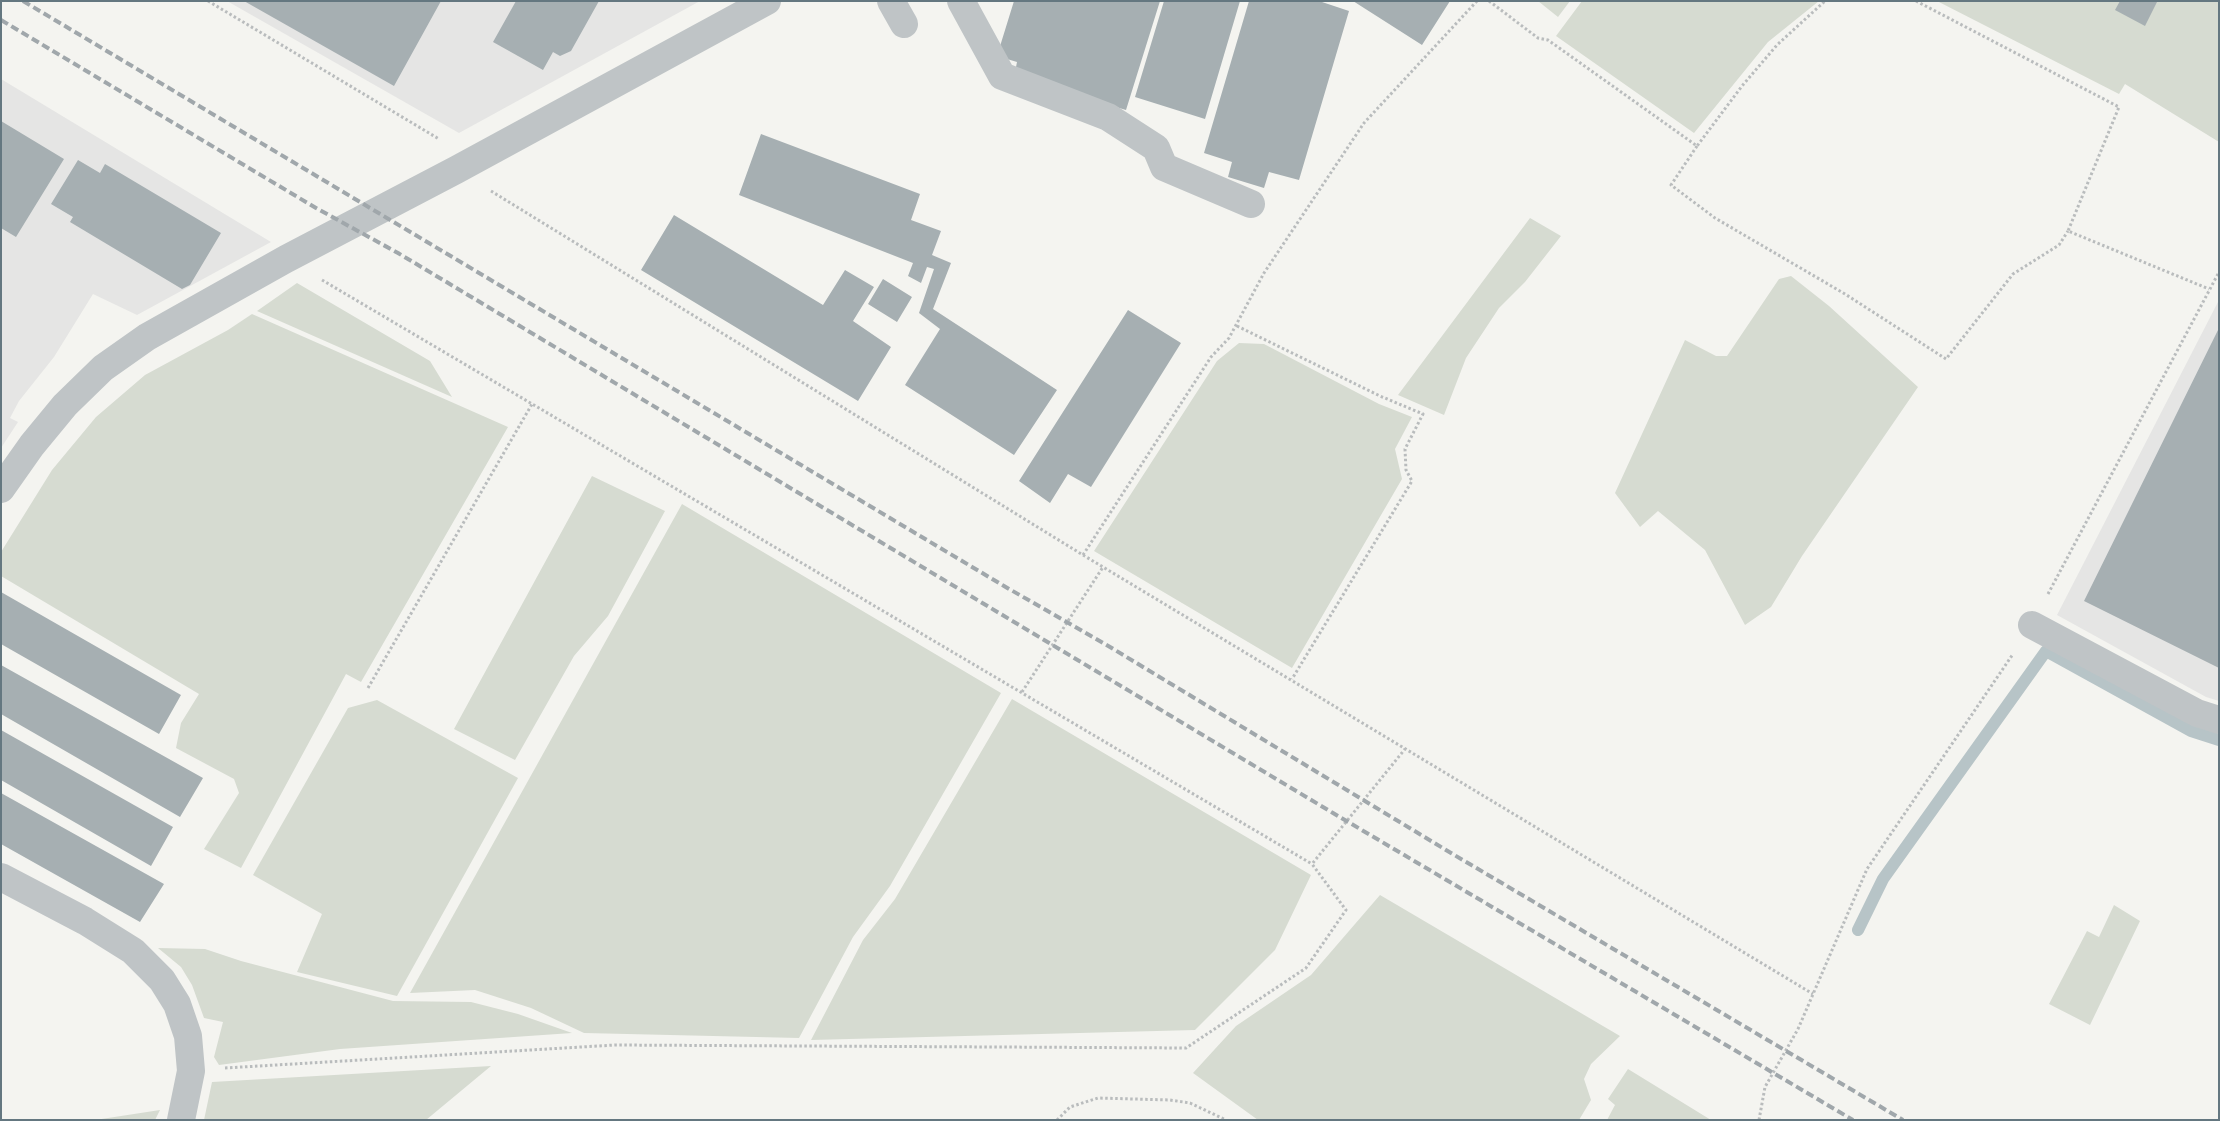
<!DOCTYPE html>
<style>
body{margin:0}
#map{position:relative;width:2220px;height:1121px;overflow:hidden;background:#f4f4f0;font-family:Mulish,sans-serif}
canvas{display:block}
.frame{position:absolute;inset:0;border:2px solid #647780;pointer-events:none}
</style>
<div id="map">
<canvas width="2220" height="1121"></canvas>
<div class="frame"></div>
</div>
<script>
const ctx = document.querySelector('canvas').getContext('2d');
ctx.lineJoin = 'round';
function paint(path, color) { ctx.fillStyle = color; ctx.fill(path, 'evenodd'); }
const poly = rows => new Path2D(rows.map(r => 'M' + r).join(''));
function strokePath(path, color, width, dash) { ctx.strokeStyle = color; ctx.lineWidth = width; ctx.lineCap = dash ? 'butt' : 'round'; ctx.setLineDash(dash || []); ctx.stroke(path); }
paint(poly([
 [227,1,700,1,459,133],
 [1,79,271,242,137,315,93,294,54,357,19,401,10,418,18,422,1,448],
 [2219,300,2219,701,2206,697,2057,615]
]), '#e5e5e4');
paint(poly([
 [1538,1,1570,1,1558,17],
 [1582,1,1819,1,1768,42,1694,133,1556,36],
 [1937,1,2219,1,2219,142,2125,84,2119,94],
 [1530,218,1561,236,1525,282,1499,308,1466,358,1444,415,1398,395],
 [1791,276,1829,306,1918,387,1802,556,1771,607,1745,625,1705,550,1658,511,1640,527,1615,493,1685,340,1716,356,1727,356,1779,279],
 [297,283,430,361,452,397,257,311],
 [252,314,508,427,361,682,346,674,241,868,204,849,239,793,234,779,176,748,181,723,199,694,1,576,1,552,52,470,96,417,145,375,228,330],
 [1239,343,1264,344,1379,404,1412,417,1395,449,1402,479,1292,668,1094,551,1217,361],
 [592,476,665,511,608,616,574,656,515,760,454,729],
 [682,504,1001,693,890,886,853,937,799,1038,584,1033,531,1008,475,990,410,993],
 [1012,699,1311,875,1275,950,1195,1030,811,1040,863,940,895,899],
 [377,700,518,778,397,996,297,972,322,914,253,875,348,708],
 [1380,895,1620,1036,1591,1064,1584,1079,1591,1100,1579,1120,1258,1120,1193,1073,1236,1026,1311,975],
 [2114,905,2140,921,2090,1025,2049,1004,2087,931,2099,937],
 [158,948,205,949,241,961,393,1001,471,1002,518,1014,572,1033,340,1049,219,1065,214,1057,223,1022,204,1018,192,985,181,967],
 [491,1066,426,1120,204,1120,212,1082],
 [1628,1069,1711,1120,1607,1120,1615,1105,1608,1099],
 [160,1110,155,1120,95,1120]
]), '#d6dbd1');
strokePath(poly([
 [1858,930,1883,879,2046,651,2191,731,2219,740]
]), '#b7c4c7', 12);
paint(poly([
 [244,1,441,1,394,86],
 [516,1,599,1,571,51,560,56,553,52,543,70,493,42],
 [1014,1,1160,1,1126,110,1014,77,1017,62,997,56],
 [1164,1,1240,1,1205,119,1135,97],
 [1249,1,1319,1,1349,11,1299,180,1269,172,1264,188,1228,177,1232,162,1204,153],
 [1353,1,1450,1,1422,45],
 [2120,1,2155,1,2157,2,2145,26,2115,10],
 [1,121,64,159,16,237,1,228],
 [761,134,920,194,911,220,941,231,932,255,951,263,933,309,1057,390,1014,455,905,385,940,329,919,313,934,269,927,267,921,283,908,276,913,263,739,195],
 [78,160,100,173,105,164,221,233,190,285,182,289,70,222,73,217,51,204],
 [674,215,823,305,845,270,874,287,853,321,891,347,858,401,641,270],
 [883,279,912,297,897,322,868,304],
 [1128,310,1181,343,1091,487,1068,474,1050,503,1019,481],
 [2219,328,2219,668,2084,601],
 [1,592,181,695,159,734,1,644],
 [1,665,203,778,180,817,1,714],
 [1,730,173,827,151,866,1,780],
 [1,793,164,884,140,922,1,844]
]), '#a6afb2');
strokePath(poly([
 [208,1,439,139],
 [1489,1,1538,38,1548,40,1697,146,1742,86,1777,45,1825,1],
 [1916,1,2119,107,2068,231,2209,289],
 [1697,146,1671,185,1715,218,1845,294,1946,359,2013,274,2059,245,2068,231],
 [491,191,1083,555,1813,994],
 [322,280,1312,864],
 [1237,326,1380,396,1423,414,1405,449,1406,470,1412,481,1292,679],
 [1083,555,1211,357,1229,338,1264,273,1364,123,1477,1],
 [2048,594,2219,272],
 [368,688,532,404],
 [1022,692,1103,567],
 [225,1068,615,1045,1186,1048,1306,968,1346,910,1312,864,1405,749],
 [1057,1120,1070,1107,1098,1098,1170,1100,1190,1103,1226,1120],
 [1759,1120,1765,1087,1798,1029,1867,869,2013,654]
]), '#b9bcbd', 3, [2.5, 2.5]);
strokePath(poly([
 [891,1,904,24],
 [961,1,1002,76,1108,117,1156,148,1164,167,1251,204],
 [1,489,32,445,65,405,103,368,147,337,286,259,456,170,767,1],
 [2032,625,2197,713,2219,720],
 [1,877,85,921,133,951,162,980,177,1004,188,1036,191,1071,181,1120]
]), '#bfc4c6', 28);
strokePath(poly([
 [23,1,1004,586,1105,644,1451,853,1903,1120],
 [1,20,316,208,398,253,1333,813,1853,1120]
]), '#a0a7ab', 4, [8, 4]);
</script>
